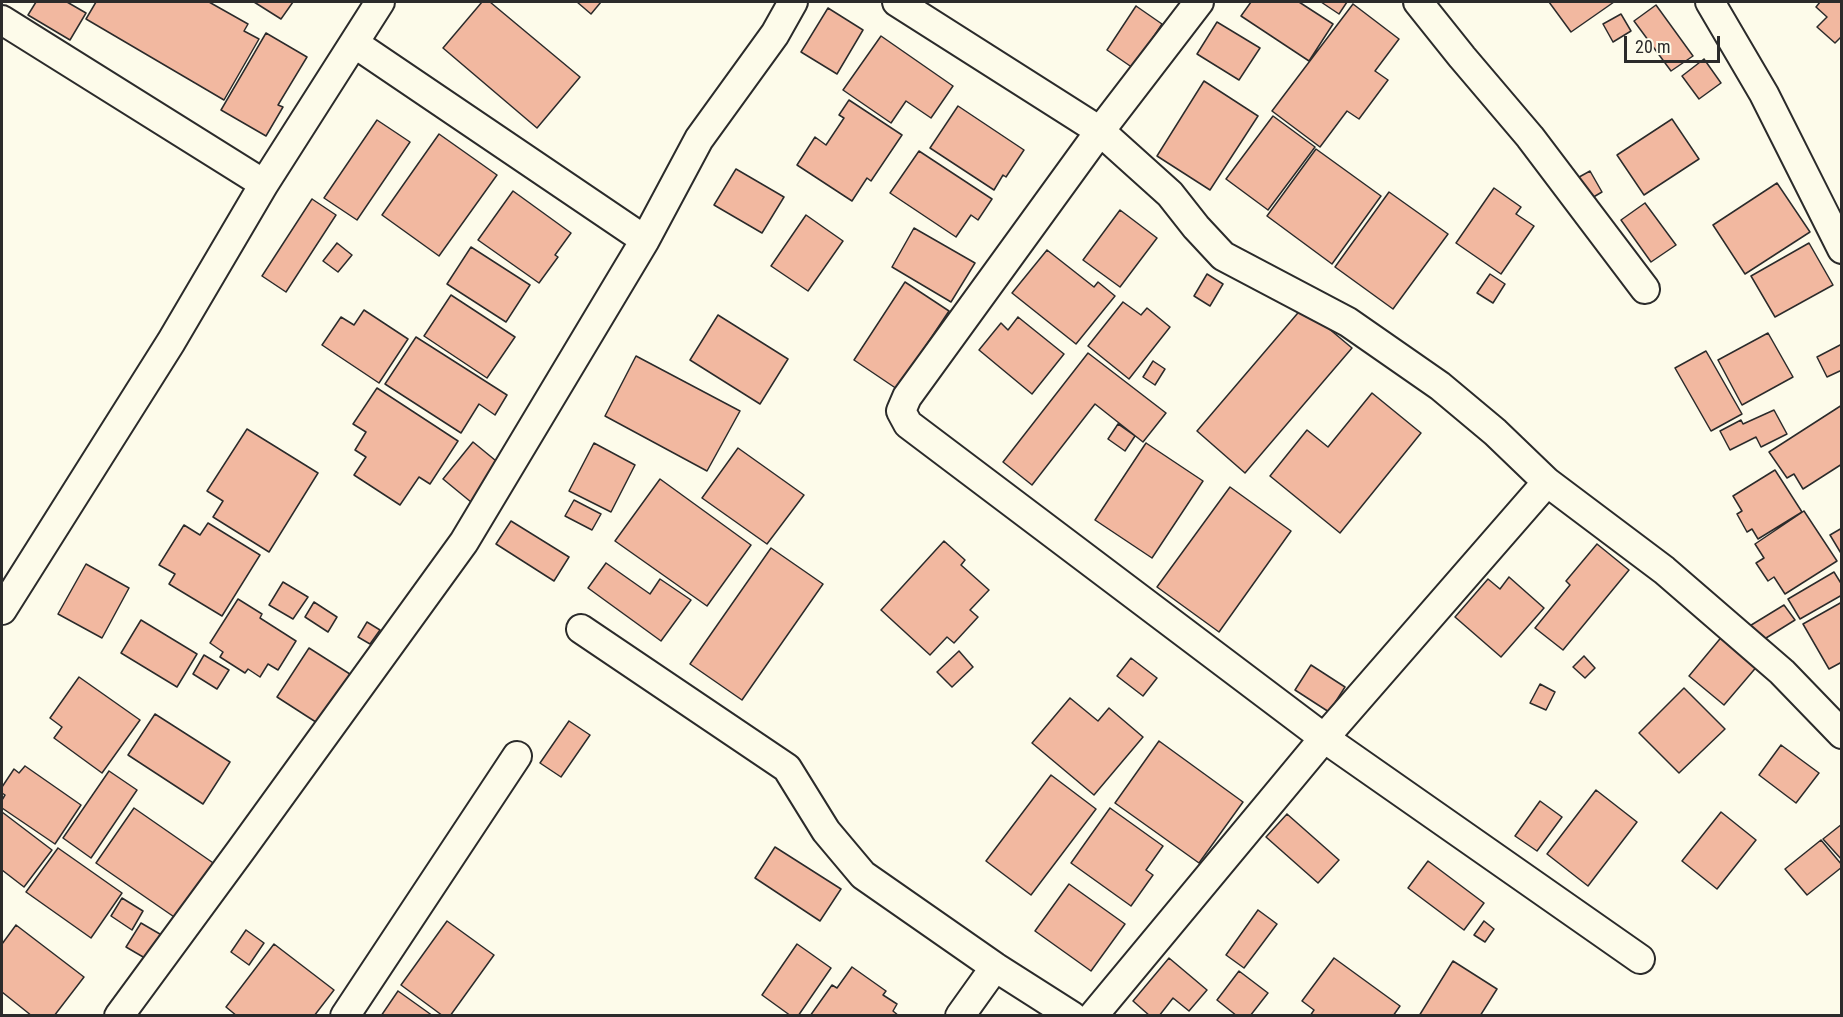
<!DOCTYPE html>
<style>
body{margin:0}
#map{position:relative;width:1843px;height:1017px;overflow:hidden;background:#fdfbea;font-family:"Roboto Condensed",sans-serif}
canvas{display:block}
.frame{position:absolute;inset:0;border:3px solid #2b2b2b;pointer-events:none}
.scale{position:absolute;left:1624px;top:36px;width:96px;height:27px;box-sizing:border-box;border:3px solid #2b2b2b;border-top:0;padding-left:8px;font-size:18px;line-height:21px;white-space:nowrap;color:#2b2b2b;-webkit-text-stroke:4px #fdfbea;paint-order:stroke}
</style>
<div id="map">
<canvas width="1843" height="1017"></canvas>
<div class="frame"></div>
<div class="scale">20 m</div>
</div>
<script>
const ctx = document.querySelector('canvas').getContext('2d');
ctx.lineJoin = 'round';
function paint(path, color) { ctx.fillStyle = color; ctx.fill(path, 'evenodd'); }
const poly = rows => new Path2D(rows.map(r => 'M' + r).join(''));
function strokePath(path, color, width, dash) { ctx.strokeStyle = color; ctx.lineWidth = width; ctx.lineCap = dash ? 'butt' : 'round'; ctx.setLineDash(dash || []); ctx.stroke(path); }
const building = poly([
 [36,2,67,2,86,13,70,40,28,15,36,2],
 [96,2,209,2,248,24,244,31,259,39,224,100,86,19,96,2],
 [254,2,293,2,281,19,254,2],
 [482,2,490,2,580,77,537,128,443,48,482,2],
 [577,2,601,2,591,14,577,2],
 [1251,2,1299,2,1333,24,1309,61,1241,16,1251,2],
 [1321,2,1347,2,1339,14,1321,2],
 [1549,2,1614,2,1571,32,1549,2],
 [1820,2,1842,2,1842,36,1835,43,1817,27,1827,17,1816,7,1820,2],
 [1353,4,1399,39,1375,71,1388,80,1359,119,1347,111,1320,147,1272,111,1353,4],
 [1656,5,1693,56,1671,71,1634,21,1656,5],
 [1136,6,1162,24,1133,68,1107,50,1136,6],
 [828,8,863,30,837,74,801,52,828,8],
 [1621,14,1631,31,1613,42,1603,24,1621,14],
 [1217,22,1260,48,1239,80,1197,54,1217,22],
 [266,33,307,57,278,105,283,107,266,136,221,110,266,33],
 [881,36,953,86,931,118,906,101,891,123,843,90,881,36],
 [1704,59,1721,83,1699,99,1682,76,1704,59],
 [1204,81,1258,116,1210,190,1157,156,1204,81],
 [849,100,902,135,871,181,867,178,852,201,797,165,815,137,826,145,844,118,839,115,849,100],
 [958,106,1024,150,1006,177,1003,175,994,190,930,148,958,106],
 [1273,116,1315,147,1268,210,1226,179,1273,116],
 [1672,119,1699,159,1644,195,1617,155,1672,119],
 [377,120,410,142,357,220,324,198,377,120],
 [439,134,497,175,439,256,382,215,439,134],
 [1316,149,1381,196,1332,264,1267,216,1316,149],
 [919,151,992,199,978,220,971,215,956,237,890,193,919,151],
 [736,169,784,197,762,233,714,205,736,169],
 [1590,171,1602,192,1585,202,1572,181,1590,171],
 [1777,183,1810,232,1745,274,1713,225,1777,183],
 [1494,188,1521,207,1516,214,1534,226,1501,274,1456,243,1494,188],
 [513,191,571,233,555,255,558,257,539,283,478,240,513,191],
 [1389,192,1448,234,1393,309,1335,267,1389,192],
 [312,199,336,215,286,292,262,276,312,199],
 [1645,203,1676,245,1651,262,1621,220,1645,203],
 [1120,210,1157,238,1120,287,1083,260,1120,210],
 [806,215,843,241,808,291,771,266,806,215],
 [914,228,975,263,951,302,892,267,914,228],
 [337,243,352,255,338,272,323,261,337,243],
 [1809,243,1833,285,1775,317,1751,276,1809,243],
 [471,247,530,285,506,322,447,284,471,247],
 [1047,250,1094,287,1098,282,1115,296,1076,344,1012,293,1047,250],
 [1207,274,1223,284,1210,306,1194,296,1207,274],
 [1490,274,1505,284,1493,303,1477,293,1490,274],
 [905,282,949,311,897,389,854,360,905,282],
 [451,295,515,337,487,378,424,336,451,295],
 [1123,302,1141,315,1147,308,1170,327,1129,379,1088,346,1123,302],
 [1303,307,1352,348,1245,473,1197,431,1303,307],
 [364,310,408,339,379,383,322,345,341,317,354,325,364,310],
 [718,315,788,359,760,404,690,360,718,315],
 [1018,317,1064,354,1032,394,979,350,1001,323,1008,330,1018,317],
 [1768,333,1793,377,1742,405,1718,360,1768,333],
 [416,337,507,395,495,415,479,404,461,433,385,384,416,337],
 [1842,344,1842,370,1827,377,1817,357,1842,344],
 [1706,351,1742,414,1711,431,1675,368,1706,351],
 [1088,353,1166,413,1143,442,1095,404,1032,485,1003,462,1088,353],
 [636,356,740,411,707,471,605,416,636,356],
 [1153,361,1165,369,1155,385,1143,377,1153,361],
 [377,388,458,441,430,484,419,477,400,505,354,475,366,457,355,450,366,432,353,424,377,388],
 [1372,393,1421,433,1340,533,1270,476,1307,430,1328,447,1372,393],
 [1842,405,1842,464,1803,489,1794,474,1787,478,1769,452,1842,405],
 [1774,410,1787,434,1761,447,1756,437,1730,450,1720,431,1741,420,1743,424,1774,410],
 [1118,424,1135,436,1125,451,1108,439,1118,424],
 [247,429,318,473,269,552,213,517,223,501,207,491,247,429],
 [473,442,501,465,471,502,443,479,473,442],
 [594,443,635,465,611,512,569,491,594,443],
 [1146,443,1203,481,1152,558,1095,520,1146,443],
 [738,448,804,495,767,544,702,498,738,448],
 [1775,470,1802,512,1758,539,1752,529,1747,532,1737,514,1742,511,1733,496,1775,470],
 [660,479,751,545,707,606,615,541,660,479],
 [1230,487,1291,531,1219,632,1157,587,1230,487],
 [574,500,601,514,592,530,565,516,574,500],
 [1804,511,1837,561,1785,594,1774,577,1768,581,1756,563,1764,558,1755,544,1804,511],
 [511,521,569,557,554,581,496,544,511,521],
 [208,523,260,555,222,616,169,584,175,574,159,565,184,525,200,535,208,523],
 [1842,528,1842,555,1830,535,1842,528],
 [944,541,965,560,961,565,989,590,970,610,978,617,954,643,947,637,930,655,881,610,944,541],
 [1597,544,1629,570,1563,650,1535,628,1570,585,1566,581,1597,544],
 [771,548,823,584,742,700,690,664,771,548],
 [606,563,650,594,660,579,691,600,661,641,588,588,606,563],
 [86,564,129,588,102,638,58,614,86,564],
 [1834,572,1842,585,1842,595,1800,619,1788,599,1834,572],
 [1509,577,1544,608,1501,657,1455,617,1488,579,1500,589,1509,577],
 [283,582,308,597,293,619,269,605,283,582],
 [238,599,262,614,260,618,296,641,278,670,268,664,260,677,248,669,245,673,220,657,223,652,210,643,238,599],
 [314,602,337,617,328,632,305,617,314,602],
 [1842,602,1842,662,1829,669,1803,624,1842,602],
 [1784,605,1795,620,1758,643,1748,627,1784,605],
 [141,620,197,654,177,687,121,653,141,620],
 [367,622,380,630,370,644,358,637,367,622],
 [1724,634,1759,664,1724,705,1689,676,1724,634],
 [309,648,353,676,322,726,277,697,309,648],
 [959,651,973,667,952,687,937,672,959,651],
 [204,655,229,670,217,689,193,674,204,655],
 [1584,656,1595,668,1585,678,1573,667,1584,656],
 [1131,658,1157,678,1143,696,1117,676,1131,658],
 [1311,665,1345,687,1329,712,1295,690,1311,665],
 [79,677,140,720,102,773,54,738,62,727,50,718,79,677],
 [1540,684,1555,692,1546,710,1530,703,1540,684],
 [1684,688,1725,729,1679,773,1639,733,1684,688],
 [1070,698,1098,721,1109,708,1143,737,1094,795,1032,743,1070,698],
 [155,714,230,762,203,804,128,755,155,714],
 [569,721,590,735,561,777,540,763,569,721],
 [1159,741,1243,802,1199,863,1115,803,1159,741],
 [1781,745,1819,773,1796,803,1759,775,1781,745],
 [25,766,81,805,55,844,2,808,2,800,5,795,2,793,2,787,14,769,19,773,25,766],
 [109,771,137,790,91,858,63,838,109,771],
 [1051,775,1096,809,1031,895,986,861,1051,775],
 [1596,790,1637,822,1588,886,1547,854,1596,790],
 [1540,801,1562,817,1537,851,1515,836,1540,801],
 [134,808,219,867,180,921,96,863,134,808],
 [1110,808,1163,846,1146,870,1153,875,1131,906,1071,863,1110,808],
 [2,812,52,850,24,887,2,870,2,812],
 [1721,812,1756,840,1717,889,1682,861,1721,812],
 [1287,814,1339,860,1318,883,1266,837,1287,814],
 [1842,824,1842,860,1823,839,1842,824],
 [1821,840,1842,865,1842,867,1807,895,1785,869,1821,840],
 [775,847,841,889,820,921,755,878,775,847],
 [58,848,122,893,91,938,26,892,58,848],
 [1428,861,1484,903,1464,930,1408,888,1428,861],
 [1069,884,1125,924,1091,971,1035,931,1069,884],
 [122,898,143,911,132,930,111,916,122,898],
 [1258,910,1277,924,1244,968,1226,955,1258,910],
 [447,921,494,955,450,1016,443,1016,401,985,447,921],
 [1484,921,1494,929,1485,942,1474,935,1484,921],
 [141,923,165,937,150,961,126,947,141,923],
 [16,925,84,977,54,1016,32,1016,2,992,2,944,16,925],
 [246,930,264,943,249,965,231,952,246,930],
 [274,944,334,990,314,1016,237,1016,226,1007,274,944],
 [797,944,831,968,798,1016,791,1016,762,995,797,944],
 [1169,958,1207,990,1189,1011,1173,998,1159,1016,1150,1016,1133,1001,1169,958],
 [1334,958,1400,1006,1393,1016,1310,1016,1314,1010,1302,1001,1334,958],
 [1453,961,1497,989,1480,1016,1419,1016,1453,961],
 [852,967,886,991,883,995,897,1004,893,1011,899,1016,810,1016,832,985,837,988,852,967],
 [1239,971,1268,993,1250,1016,1237,1016,1217,1000,1239,971],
 [398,991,433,1016,381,1016,398,991]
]);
paint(building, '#f2b8a0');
strokePath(building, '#2b2b2b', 1.5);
const street = poly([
 [897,2,1100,131,1170,194,1196,227,1223,256,1348,322,1440,386,1495,432,1547,482,1664,570,1782,672,1842,734],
 [1199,2,1100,131,907,397,901,411,908,424,1324,738,1640,959],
 [1418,2,1462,57,1530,137,1645,289],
 [1710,2,1764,94,1842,249],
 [2,20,264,184],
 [354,43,645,240],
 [2,610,171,342,264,184,380,2],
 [581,629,787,768,826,831,863,875,995,967,1072,1016],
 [119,1016,241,850,464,542,645,240,699,139,775,34,793,2],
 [345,1016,517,756],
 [960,1016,995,967],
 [1093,1016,1324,738,1547,482]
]);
strokePath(street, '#2b2b2b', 32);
strokePath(street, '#fdfbea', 28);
</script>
